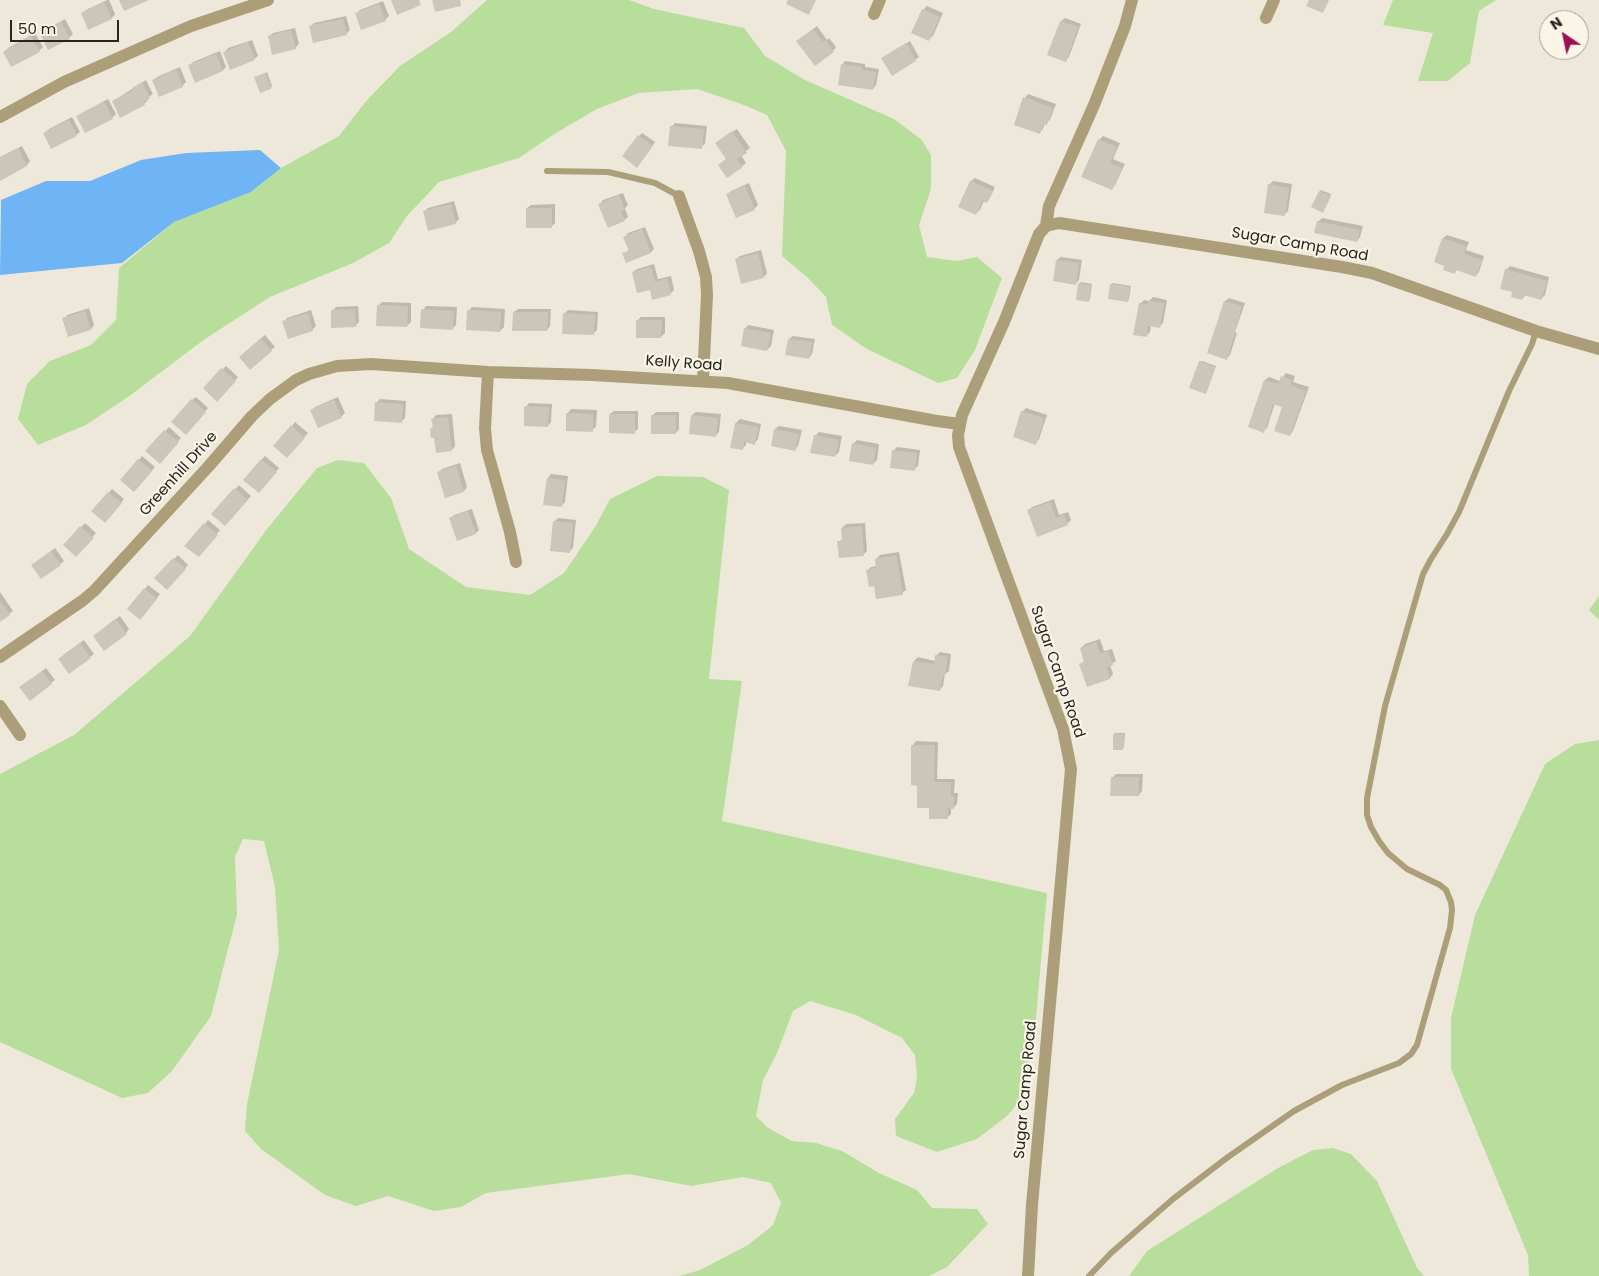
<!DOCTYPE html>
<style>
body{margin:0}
#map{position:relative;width:1599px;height:1276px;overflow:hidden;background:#eee8db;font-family:Poppins,sans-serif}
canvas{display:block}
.north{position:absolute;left:1539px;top:10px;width:50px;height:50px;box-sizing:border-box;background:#fbf5e8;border:1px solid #a6a198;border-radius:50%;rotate:326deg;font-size:14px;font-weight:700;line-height:20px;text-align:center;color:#262420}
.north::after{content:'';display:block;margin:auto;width:18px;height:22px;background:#a00c53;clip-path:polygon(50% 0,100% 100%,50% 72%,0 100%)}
.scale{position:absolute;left:10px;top:20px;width:109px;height:22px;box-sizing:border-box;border:2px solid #262420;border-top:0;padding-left:6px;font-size:15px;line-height:18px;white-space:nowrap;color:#262420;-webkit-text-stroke:4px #fbf5e8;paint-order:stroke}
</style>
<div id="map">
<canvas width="1599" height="1276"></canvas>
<div class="north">N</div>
<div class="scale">50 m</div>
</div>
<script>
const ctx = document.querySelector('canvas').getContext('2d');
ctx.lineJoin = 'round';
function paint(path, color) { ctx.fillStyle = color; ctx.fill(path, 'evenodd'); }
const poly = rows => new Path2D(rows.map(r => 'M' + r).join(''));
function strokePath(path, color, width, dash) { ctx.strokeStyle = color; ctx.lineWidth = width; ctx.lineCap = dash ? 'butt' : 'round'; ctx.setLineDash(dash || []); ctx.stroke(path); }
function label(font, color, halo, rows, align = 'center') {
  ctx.font = font + ' Poppins,sans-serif'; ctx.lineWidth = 4.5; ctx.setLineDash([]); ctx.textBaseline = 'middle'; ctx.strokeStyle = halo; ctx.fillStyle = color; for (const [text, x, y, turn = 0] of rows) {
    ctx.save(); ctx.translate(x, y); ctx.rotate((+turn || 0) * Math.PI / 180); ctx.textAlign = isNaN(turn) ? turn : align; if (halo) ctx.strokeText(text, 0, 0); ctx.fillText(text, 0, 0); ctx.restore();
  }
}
paint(poly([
 [487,0,629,0,654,9,744,28,765,56,805,80,894,119,922,140,931,155,931,189,919,225,927,257,957,261,977,257,1002,278,975,350,957,378,938,383,867,349,832,325,826,297,808,278,782,256,786,151,767,115,744,105,697,89,639,93,597,109,556,133,519,158,439,182,407,216,389,243,353,263,270,297,205,339,128,397,86,425,38,445,18,419,27,384,50,361,91,345,116,320,119,268,174,222,251,192,281,168,339,136,367,100,400,66,451,32],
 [1393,0,1496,0,1479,11,1470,63,1448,81,1418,81,1433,33,1383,25],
 [338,460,364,463,391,498,409,549,466,587,530,595,564,573,595,527,610,499,657,476,703,477,729,490,709,679,742,681,722,821,1047,893,1035,1029,1023,1097,1007,1116,977,1139,937,1152,896,1136,895,1119,914,1093,917,1077,915,1055,902,1038,856,1015,810,1001,793,1011,777,1053,763,1080,756,1116,768,1128,792,1141,816,1143,842,1151,879,1173,917,1190,932,1208,977,1209,988,1224,947,1267,929,1276,679,1276,700,1270,748,1245,773,1225,781,1203,771,1183,743,1177,691,1186,629,1174,486,1193,461,1207,434,1211,388,1196,356,1206,325,1195,261,1149,245,1131,247,1104,279,950,275,887,264,841,243,839,235,857,237,914,211,1016,172,1071,148,1093,122,1098,0,1042,0,774,74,735,190,636,267,529,317,468],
 [1599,596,1599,620,1589,610],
 [1599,740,1599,1276,1529,1276,1528,1255,1451,1069,1451,1018,1475,915,1545,764,1575,744],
 [1333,1148,1351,1154,1377,1181,1417,1268,1424,1276,1129,1276,1147,1251,1278,1168,1313,1150]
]), '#b8de9c');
paint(poly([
 [260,150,281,168,251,192,174,222,122,263,0,275,1,200,46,181,90,181,141,160,186,153]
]), '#6fb4f4');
paint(poly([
 [107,0,109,0,115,14,112,18,89,28,82,13,86,10],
 [383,1,389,16,385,20,356,14,360,10],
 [927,6,943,13,933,36,929,39,923,10],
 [346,16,350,30,346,34,310,27,314,23],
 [1065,18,1081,24,1069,57,1065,61,1061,21],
 [65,19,73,34,69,38,41,34,45,30],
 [817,26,827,40,829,38,836,47,833,51,802,38],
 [295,28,299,44,295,48,269,37,273,33],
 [35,33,43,47,39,51,12,66,4,52,8,48],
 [252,40,258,56,254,59,225,52,228,48],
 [910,41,919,57,892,75,882,58],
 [220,51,226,67,223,70,189,66,193,62],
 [845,61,865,64,865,67,879,69,876,85,873,89,842,65],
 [180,67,186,82,182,86,153,80,157,77],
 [267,72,272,86,271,88,256,77],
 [146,80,153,94,147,98,148,100,144,104,113,101],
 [1028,94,1056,104,1050,120,1045,123,1043,129,1039,133,1025,98],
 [108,99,116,114,112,118,78,116,82,113],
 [72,117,80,132,76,135,45,133,49,129],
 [675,123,707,126,705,144,701,147,671,127],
 [737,129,750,148,741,155,746,163,742,166,719,165,727,158,721,139],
 [642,133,655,142,640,162,639,136],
 [1103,136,1120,143,1113,159,1125,164,1115,185,1112,189,1099,140],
 [22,146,30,161,27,165,0,179,0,157],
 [975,178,995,187,990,198,987,202,984,201,980,210,976,213,960,207,971,181],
 [1273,181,1292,184,1288,211,1284,215,1269,185],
 [749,183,758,205,754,209,728,194,731,191],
 [1321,190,1331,194,1324,210,1320,191],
 [623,193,628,205,625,208,628,217,624,220,600,204,603,200],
 [454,201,459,219,455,223,424,212,428,208],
 [555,204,555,223,551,227,527,208,531,205],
 [1322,218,1363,226,1360,237,1357,241,1318,222],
 [645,227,654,249,651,252,624,254,630,249,625,237,628,233],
 [1447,235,1469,242,1466,250,1484,256,1479,272,1476,275,1458,269,1454,273,1445,265,1435,261,1443,238],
 [761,250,767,273,764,277,736,259,740,256],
 [1061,257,1082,260,1079,280,1075,284,1057,260],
 [654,264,658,279,671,276,674,290,671,293,653,298,651,288,633,272,637,269],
 [1510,266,1549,277,1545,295,1541,299,1526,295,1522,299,1513,291,1506,270],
 [1081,282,1092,284,1090,299,1088,301,1079,284],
 [1113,283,1131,286,1129,299,1128,300,1111,285],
 [1153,297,1167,300,1163,323,1159,327,1151,325,1150,332,1146,336,1140,304,1144,300,1149,301],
 [1229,298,1245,303,1235,332,1237,333,1230,355,1227,358,1225,301],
 [382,302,411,303,411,322,407,326,378,306],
 [358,306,359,322,355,326,332,311,336,307],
 [426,306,457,307,456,325,453,328,423,310],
 [472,307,505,309,504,327,500,331,468,311],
 [89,308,94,325,91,329,69,336,64,319,67,315],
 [518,309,551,309,550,326,547,330,514,312],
 [311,310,316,326,312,330,284,322,287,318],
 [568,310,598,312,597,330,593,334,564,314],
 [641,317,665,317,665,333,661,337,637,321],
 [748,325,774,330,771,346,767,350,745,329],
 [265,335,275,347,271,350,244,353],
 [793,336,815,339,812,354,809,358,789,339],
 [1202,361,1216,366,1207,391,1200,362],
 [226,366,238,377,217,400,204,388],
 [1286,373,1295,376,1293,382,1309,387,1293,431,1290,435,1284,406,1275,403,1267,428,1263,431,1249,427,1265,380,1269,377,1280,381],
 [196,397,208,408,186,433,192,400],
 [338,397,345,413,341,417,312,410,315,407],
 [380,399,406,401,405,418,401,422,376,403],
 [529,403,552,404,551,422,548,426,526,407],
 [1026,408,1047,415,1039,439,1036,443,1022,412],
 [571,409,597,410,596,427,592,430,568,413],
 [614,411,638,411,638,429,634,432,610,414],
 [656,412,679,412,679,429,676,433,652,416],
 [696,412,721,414,719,432,716,435,692,415],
 [452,414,455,446,452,450,435,437,431,429,434,426,433,419,436,415],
 [740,419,761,424,758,439,755,443,746,442,746,445,742,449,736,423],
 [295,422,308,433,290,453,292,426],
 [779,426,802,430,798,446,795,450,772,445,775,429],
 [169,427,181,438,163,458,147,451],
 [819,432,842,436,839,452,835,456,815,436],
 [857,440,879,444,877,460,873,464,853,444],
 [897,447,920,450,918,466,914,469,893,451],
 [142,456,155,467,138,487,122,480],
 [265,456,279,468,263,487,245,479],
 [460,463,467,487,464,491,438,473,442,469],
 [551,474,568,476,565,502,561,506,548,478],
 [239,485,251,496,229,521,213,514],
 [112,489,124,499,109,518,93,511],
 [1054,499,1059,515,1068,512,1071,520,1067,524,1029,511,1032,507],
 [472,509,479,530,476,533,450,519,454,515],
 [558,518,576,520,573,548,569,552,554,522],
 [208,520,220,530,202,552,205,524],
 [85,523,96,533,76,555,65,545],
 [865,523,867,551,863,555,839,542,843,538,842,528,846,524],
 [55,548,64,561,41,578,32,565],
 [899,552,906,590,902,593,875,584,868,570,871,567,877,566,876,559,880,555],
 [178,555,188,565,167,588,156,578],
 [148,585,160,594,144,615,145,589],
 [0,592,13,611,0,620],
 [120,616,129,629,126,633,98,633],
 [1100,639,1104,651,1112,649,1116,661,1110,665,1113,674,1110,678,1087,685,1081,664,1085,660,1081,648,1085,644],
 [84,640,94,654,90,657,63,655],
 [940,652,951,654,949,671,945,674,943,686,940,690,914,661,918,657,935,661,936,656],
 [46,668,55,680,51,683,25,684],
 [1116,733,1125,733,1124,747,1123,748,1114,734],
 [916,741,938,742,937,779,955,779,954,793,958,793,957,804,954,807,951,807,951,814,947,818,930,807,913,745],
 [1116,774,1143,774,1142,791,1139,795,1112,778]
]), '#0003');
paint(poly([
 [119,0,149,0,124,11],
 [391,0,419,0,421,5,397,15],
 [432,0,460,0,461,6,435,12],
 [788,0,816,0,809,15,786,4],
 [1309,0,1329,0,1323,13,1306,6],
 [104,2,112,19,88,30,81,13],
 [379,4,386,21,361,30,355,13],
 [922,9,940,17,929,41,911,33],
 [343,19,347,35,313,43,309,26],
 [1060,21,1078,27,1066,62,1047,55],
 [61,22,70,39,48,50,40,34],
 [813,29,823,42,825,40,834,52,815,66,796,41],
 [291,30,296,49,272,55,268,36],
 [31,36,40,52,11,67,3,52],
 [248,42,255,60,230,70,223,52],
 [906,43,916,61,892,76,881,58],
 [216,54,223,71,195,83,188,65],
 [841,64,862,67,862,70,876,72,873,90,838,85],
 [176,70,183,87,159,97,152,80],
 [266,73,271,89,260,93,254,77],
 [142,82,150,98,143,102,145,105,120,118,112,101,133,90,132,88],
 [1023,97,1053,108,1047,125,1043,124,1040,134,1014,125],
 [104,102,113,119,85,133,76,116],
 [69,120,77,136,51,149,43,133],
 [670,126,704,129,702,149,668,146],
 [732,131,747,153,737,159,743,167,727,178,718,165,726,159,715,143],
 [638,135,653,146,637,168,622,156],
 [1098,139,1117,147,1110,163,1122,168,1112,190,1081,177],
 [18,148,27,166,0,181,0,158],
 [970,181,993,191,987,203,982,201,976,215,958,207],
 [1268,184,1289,188,1285,216,1264,213],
 [745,186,755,210,736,218,726,194],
 [1319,191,1331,196,1323,213,1311,207],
 [619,195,625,210,621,211,625,221,608,228,598,204],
 [451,204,456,224,428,231,423,211],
 [526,208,552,208,552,228,526,228],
 [1317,221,1360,230,1357,242,1314,233],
 [642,229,651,253,626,263,622,253,629,251,623,237],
 [1442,238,1466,246,1464,254,1482,260,1476,277,1456,270,1455,274,1443,270,1444,266,1434,262],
 [758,253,764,278,741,284,735,259],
 [1056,260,1079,263,1076,285,1053,281],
 [651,267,655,282,667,278,671,295,652,300,650,290,637,293,632,272],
 [1505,269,1547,281,1541,300,1524,295,1522,300,1511,297,1512,292,1500,289],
 [1078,283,1091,285,1089,302,1076,300],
 [1110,284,1130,287,1128,302,1108,299],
 [1148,301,1164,303,1160,328,1148,326,1147,337,1133,335,1139,303,1147,305],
 [1224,301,1242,306,1227,360,1207,353],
 [377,305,408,306,407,327,376,326],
 [355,309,356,327,331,328,331,310],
 [421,309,454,311,453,330,420,328],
 [467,310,501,312,500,332,466,330],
 [85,311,91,330,68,337,62,318],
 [513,312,548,312,547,331,512,331],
 [308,313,313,331,288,339,282,321],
 [563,313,595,315,594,335,562,334],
 [636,320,662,320,661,338,636,338],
 [744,328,771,333,767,351,741,346],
 [261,338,272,351,250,370,239,357],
 [788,339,812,342,809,359,785,355],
 [1199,361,1215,367,1206,394,1189,388],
 [221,368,236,381,217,402,203,388],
 [1281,376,1292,380,1290,385,1306,391,1290,436,1274,431,1282,407,1273,404,1264,433,1248,427,1264,380,1278,384],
 [191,399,206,412,186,435,171,422],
 [334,400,342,418,318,428,310,410],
 [375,402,403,404,402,423,374,421],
 [524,406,549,407,548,427,524,426],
 [1021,411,1044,418,1036,445,1013,437],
 [566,413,593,414,593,432,566,431],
 [609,414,635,414,635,434,609,433],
 [651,415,676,415,676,434,651,434],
 [691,415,718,418,716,437,689,434],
 [448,417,452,451,436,453,434,438,431,438,430,429,433,428,431,419],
 [735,423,758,427,755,445,744,442,743,450,730,448],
 [291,425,305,438,287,458,273,446],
 [774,429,799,434,795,451,771,446],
 [164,430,179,442,160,464,145,451],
 [814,435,839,440,835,457,810,453],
 [852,443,876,448,873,465,849,461],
 [892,450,917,453,915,471,890,468],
 [138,459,152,471,134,492,120,480],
 [261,459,277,472,259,493,243,480],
 [456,466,464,492,445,498,437,472],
 [547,478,565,480,562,507,543,505],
 [234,488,248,500,225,526,211,514],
 [108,492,122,503,105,523,91,511],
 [1050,502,1056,518,1064,515,1068,525,1037,537,1027,510],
 [468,511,476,534,457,541,449,518],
 [553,521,573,523,570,553,550,551],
 [204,523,218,535,199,557,184,546],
 [80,526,94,538,76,557,63,545],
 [862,526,864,556,839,558,837,541,842,541,841,528],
 [51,551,61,565,41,579,31,565],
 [896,555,903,595,876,599,874,586,869,587,866,570,876,568,875,559],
 [173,558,186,569,167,590,154,578],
 [144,588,157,599,140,620,127,609],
 [0,601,10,615,0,622],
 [115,619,127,634,104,651,93,636],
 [1096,642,1100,654,1108,651,1113,665,1107,667,1110,679,1087,687,1079,664,1084,662,1080,648],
 [80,643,91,658,69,674,58,659],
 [935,655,948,657,945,676,943,676,940,691,908,686,913,661,934,664],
 [42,671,52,684,30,701,19,687],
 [1113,734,1124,734,1123,750,1113,750],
 [911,745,935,745,934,782,951,782,951,796,954,796,954,809,948,808,948,819,929,819,929,808,917,808,917,786,911,785],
 [1111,777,1139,777,1139,796,1110,796]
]), '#cbc6b9');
strokePath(poly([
 [547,171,608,172,655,183,679,196],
 [1089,1276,1111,1253,1173,1199,1228,1157,1294,1111,1342,1085,1399,1063,1411,1054,1417,1045,1450,928,1452,910,1451,902,1446,890,1440,885,1407,869,1388,853,1379,841,1371,827,1367,815,1367,798,1385,706,1423,574,1431,559,1447,534,1459,512,1509,391,1532,344,1536,331]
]), '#ad9e7a', 6);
strokePath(poly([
 [874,14,880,0],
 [1266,18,1274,0],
 [0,117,64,82,191,26,268,0],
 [679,196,699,251,706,277,707,295,703,381],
 [1046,226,1049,206,1094,105,1125,26,1132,0],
 [488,372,485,428,487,450,510,532,516,562],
 [0,657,82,601,94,591,208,467,252,416,270,399,296,380,309,374,337,366,371,364,488,372,592,375,728,383,937,421,960,424],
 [0,706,20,735],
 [1028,1276,1032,1205,1071,769,1063,729,959,447,958,435,962,415,1004,322,1039,234,1046,226,1059,223,1342,267,1372,273,1536,331,1599,349]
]), '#ad9e7a', 12);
label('15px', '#262420', '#fbf5e8', [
 ["Sugar Camp Road",1300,245,10],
 ["Kelly Road",684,364,4],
 ["Greenhill Drive",179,474,-48],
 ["Sugar Camp Road",1057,672,71],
 ["Sugar Camp Road",1026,1090,-85]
]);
</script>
